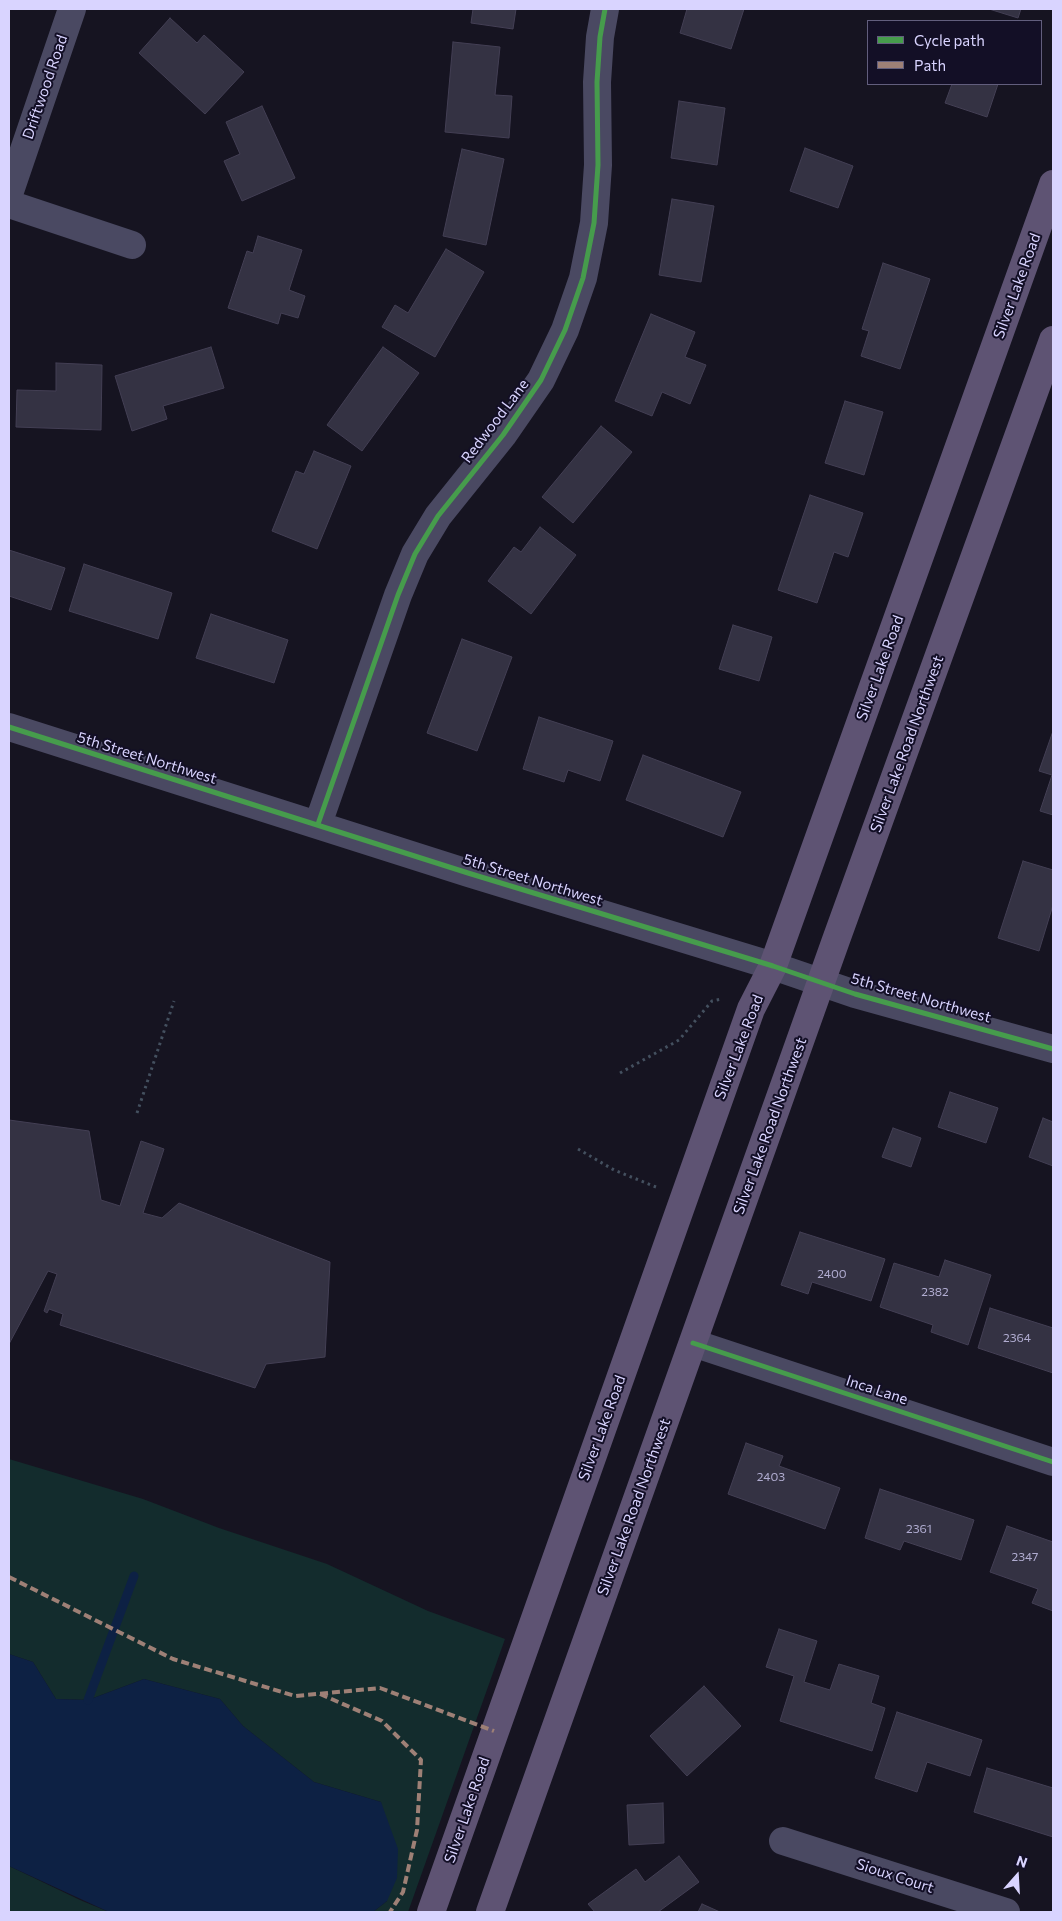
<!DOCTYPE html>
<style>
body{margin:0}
#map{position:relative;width:1062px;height:1921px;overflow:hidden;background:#161421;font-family:Commissioner,sans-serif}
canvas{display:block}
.frame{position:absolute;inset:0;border:10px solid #d9d4ff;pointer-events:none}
.legend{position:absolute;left:867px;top:20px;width:175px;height:65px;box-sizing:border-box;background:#130f26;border:1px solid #625e7d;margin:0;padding:6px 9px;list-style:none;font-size:15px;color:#d9d4ff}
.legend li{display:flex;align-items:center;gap:10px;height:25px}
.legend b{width:25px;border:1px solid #625e7d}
.north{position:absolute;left:992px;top:1851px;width:50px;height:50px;-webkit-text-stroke:4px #130f26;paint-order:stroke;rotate:19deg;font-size:14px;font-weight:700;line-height:20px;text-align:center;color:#d9d4ff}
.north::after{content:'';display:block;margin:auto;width:18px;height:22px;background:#d9d4ff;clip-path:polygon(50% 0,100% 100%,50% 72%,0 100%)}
</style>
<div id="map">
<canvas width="1062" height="1921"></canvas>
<div class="frame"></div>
<ul class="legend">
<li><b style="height:6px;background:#469c4c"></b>Cycle path</li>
<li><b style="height:6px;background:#9e8076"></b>Path</li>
</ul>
<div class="north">N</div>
</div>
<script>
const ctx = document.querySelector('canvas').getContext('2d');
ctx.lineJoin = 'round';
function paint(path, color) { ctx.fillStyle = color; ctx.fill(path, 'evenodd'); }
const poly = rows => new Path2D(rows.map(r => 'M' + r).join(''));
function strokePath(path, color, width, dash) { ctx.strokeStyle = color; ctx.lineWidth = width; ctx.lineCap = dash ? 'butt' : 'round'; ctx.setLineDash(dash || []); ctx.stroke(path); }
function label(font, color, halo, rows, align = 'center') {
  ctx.font = font + ' Commissioner,sans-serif'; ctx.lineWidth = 4; ctx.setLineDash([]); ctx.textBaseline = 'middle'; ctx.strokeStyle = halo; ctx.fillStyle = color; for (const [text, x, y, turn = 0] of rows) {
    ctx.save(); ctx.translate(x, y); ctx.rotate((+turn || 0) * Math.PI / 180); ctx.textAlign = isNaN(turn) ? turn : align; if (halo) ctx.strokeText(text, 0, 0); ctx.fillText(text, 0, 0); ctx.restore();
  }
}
paint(poly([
 [9,1459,143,1499,219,1528,327,1564,428,1611,505,1639,408,1912,373,1912,387,1901,381,1802,314,1782,243,1726,220,1699,144,1679,88,1700,56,1699,33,1662,9,1654],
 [9,1866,80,1900,109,1912,9,1912]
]), '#132c2d');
paint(poly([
 [9,1654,33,1662,56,1699,88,1700,144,1679,220,1699,243,1726,314,1782,381,1802,398,1849,397,1878,387,1901,373,1912,109,1912,9,1866]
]), '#0d2144');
strokePath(poly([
 [88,1700,134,1576]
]), '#0d2144', 9);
const building = poly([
 [473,9,516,9,513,29,471,23,473,9],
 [687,9,744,9,731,49,680,33,687,9],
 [989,9,1021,9,1018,18,989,9],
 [170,18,197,43,204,35,244,72,205,114,139,53,170,18],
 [453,42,500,47,495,95,512,96,509,138,445,132,453,42],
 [952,84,998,84,987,117,945,103,952,84],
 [679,101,725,108,717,165,671,158,679,101],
 [262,106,295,178,242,201,224,161,240,154,226,122,262,106],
 [805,148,853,166,838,208,790,191,805,148],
 [462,149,504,159,486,245,443,236,462,149],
 [672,199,714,206,701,282,659,275,672,199],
 [258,236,302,250,289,290,305,296,298,318,281,313,278,324,228,308,247,251,253,253,258,236],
 [446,249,484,272,435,357,382,327,395,305,408,313,446,249],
 [883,263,930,279,900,369,861,356,869,331,862,329,883,263],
 [651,314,695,332,685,357,706,365,690,404,662,392,652,416,615,401,651,314],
 [211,347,224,388,163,406,167,419,132,431,115,376,211,347],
 [383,347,419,373,362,451,327,425,383,347],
 [56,363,102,365,101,430,16,427,17,390,56,391,56,363],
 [845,401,883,412,864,475,825,463,845,401],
 [601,426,632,452,573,523,542,497,601,426],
 [314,451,351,466,317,549,272,531,296,471,304,474,314,451],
 [810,495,863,513,848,557,834,552,817,603,778,590,810,495],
 [540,527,576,555,531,614,488,581,514,547,521,552,540,527],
 [9,550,65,568,51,610,9,596,9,550],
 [84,564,172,593,158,639,69,611,84,564],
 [211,614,288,640,274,683,196,658,211,614],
 [733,625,772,637,759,681,719,669,733,625],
 [462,639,512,657,477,751,427,733,462,639],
 [539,717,613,741,600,781,568,770,564,782,523,769,539,717],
 [1053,731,1053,815,1040,811,1052,775,1039,771,1053,731],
 [643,755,741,792,723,837,626,800,643,755],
 [1023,861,1053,870,1053,905,1039,951,998,938,1023,861],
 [950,1092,998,1108,986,1143,938,1127,950,1092],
 [1043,1118,1053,1122,1053,1166,1029,1157,1043,1118],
 [9,1120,89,1131,101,1200,120,1206,141,1141,164,1149,143,1213,162,1218,179,1203,330,1262,325,1357,266,1364,255,1388,60,1325,63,1314,49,1309,47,1313,44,1311,57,1274,48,1271,9,1344,9,1120],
 [893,1128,921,1138,911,1167,882,1157,893,1128],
 [800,1232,885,1259,871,1301,812,1282,808,1294,781,1285,800,1232],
 [945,1260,991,1275,968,1345,931,1332,933,1325,880,1307,894,1263,939,1277,945,1260],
 [990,1308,1053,1328,1053,1373,978,1348,990,1308],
 [746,1443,783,1456,779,1466,840,1488,825,1529,728,1494,746,1443],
 [880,1489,974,1520,961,1560,904,1541,900,1550,865,1538,880,1489],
 [1007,1526,1053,1542,1053,1611,1032,1603,1038,1589,990,1572,1007,1526],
 [779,1629,817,1641,804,1682,830,1690,839,1664,879,1676,871,1703,885,1708,872,1751,780,1721,794,1676,766,1667,779,1629],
 [704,1686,741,1726,687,1776,650,1736,704,1686],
 [897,1712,982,1740,970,1776,927,1762,917,1792,875,1778,897,1712],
 [987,1768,1053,1788,1053,1837,974,1812,987,1768],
 [663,1803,664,1843,629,1845,627,1805,663,1803],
 [679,1856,699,1882,658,1912,595,1912,588,1904,636,1869,645,1882,679,1856],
 [702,1904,720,1912,698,1912,702,1904]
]);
paint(building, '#343243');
strokePath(building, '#433f54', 1);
strokePath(poly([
 [620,1073,679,1040,712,1001,721,999],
 [137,1113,174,1001],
 [578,1149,614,1170,656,1187]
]), '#44505f', 3, [2.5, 4]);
strokePath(poly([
 [9,194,72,9],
 [9,204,132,245],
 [9,727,468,873,773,966,855,994,1053,1049],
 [318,824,398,595,415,554,438,516,503,435,541,380,565,330,583,278,594,223,598,165,597,82,600,37,605,9],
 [693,1343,1053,1462],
 [783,1841,1006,1912]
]), '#4a4962', 28);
strokePath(poly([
 [431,1912,751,1009,773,966,1053,184],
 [490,1912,836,940,1053,340]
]), '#5e5373', 28);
strokePath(poly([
 [9,1577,173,1659,295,1696,380,1688,494,1731],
 [320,1694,382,1721,421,1760,417,1830,403,1892,390,1912]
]), '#9e8076', 4, [8, 4]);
strokePath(poly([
 [9,727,468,873,773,966,855,994,1053,1049],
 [318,824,398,595,415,554,438,516,503,435,541,380,565,330,583,278,594,223,598,165,597,82,600,37,605,9],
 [693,1343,1053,1462]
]), '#469c4c', 5);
label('12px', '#b0acd0', null, [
 ["2400",832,1274],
 ["2382",935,1292],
 ["2364",1017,1338],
 ["2403",771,1477],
 ["2361",919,1529],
 ["2347",1025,1557]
]);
label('15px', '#d9d4ff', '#130f26', [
 ["Driftwood Road",45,87,-71],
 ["Silver Lake Road",1017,286,-70],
 ["Redwood Lane",495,421,-53],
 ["Silver Lake Road",880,668,-70],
 ["Silver Lake Road Northwest",907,744,-70],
 ["5th Street Northwest",147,758,17],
 ["5th Street Northwest",533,880,17],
 ["5th Street Northwest",921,998,16],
 ["Silver Lake Road",739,1047,-69],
 ["Silver Lake Road Northwest",770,1126,-70],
 ["Inca Lane",877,1390,18],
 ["Silver Lake Road",602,1428,-70],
 ["Silver Lake Road Northwest",634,1507,-70],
 ["Silver Lake Road",467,1810,-71],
 ["Sioux Court",895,1876,18]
]);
</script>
